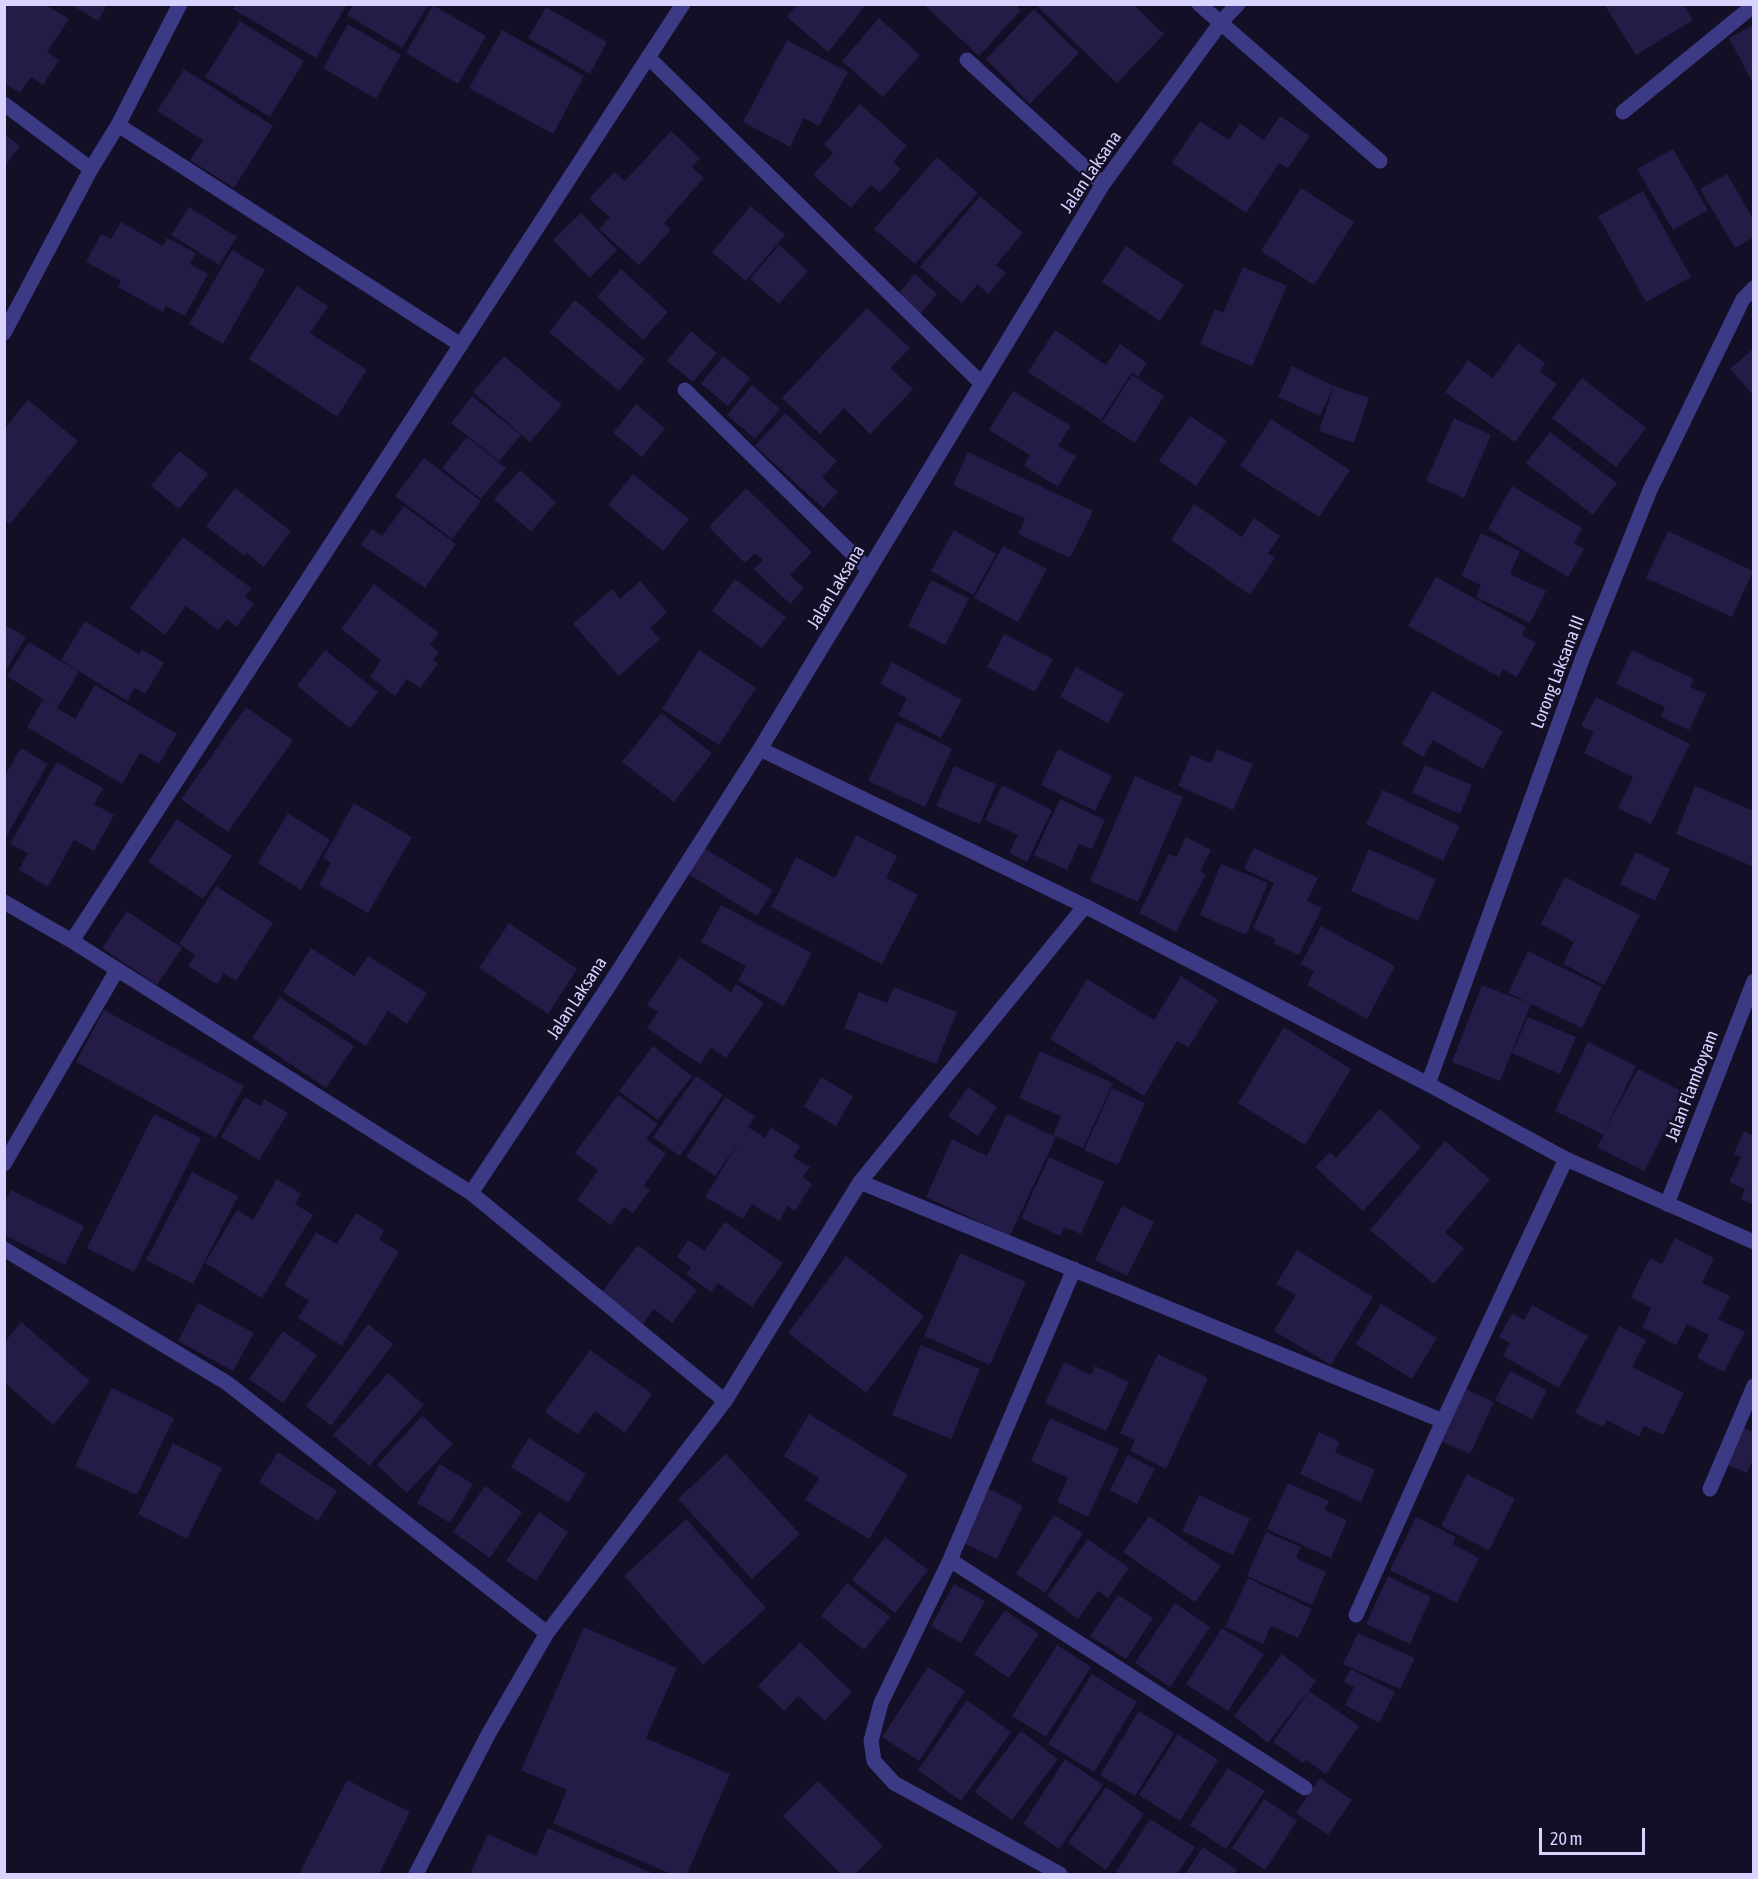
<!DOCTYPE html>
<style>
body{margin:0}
#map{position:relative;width:1758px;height:1879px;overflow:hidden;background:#130f26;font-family:"Asap Condensed",sans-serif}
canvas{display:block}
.frame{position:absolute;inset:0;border:6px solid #d9d4ff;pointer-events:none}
.scale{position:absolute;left:1539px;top:1828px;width:106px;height:27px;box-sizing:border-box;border:3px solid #d9d4ff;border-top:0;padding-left:8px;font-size:18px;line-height:21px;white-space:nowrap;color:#d9d4ff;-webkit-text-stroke:4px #130f26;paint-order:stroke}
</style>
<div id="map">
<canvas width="1758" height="1879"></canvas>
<div class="frame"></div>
<div class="scale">20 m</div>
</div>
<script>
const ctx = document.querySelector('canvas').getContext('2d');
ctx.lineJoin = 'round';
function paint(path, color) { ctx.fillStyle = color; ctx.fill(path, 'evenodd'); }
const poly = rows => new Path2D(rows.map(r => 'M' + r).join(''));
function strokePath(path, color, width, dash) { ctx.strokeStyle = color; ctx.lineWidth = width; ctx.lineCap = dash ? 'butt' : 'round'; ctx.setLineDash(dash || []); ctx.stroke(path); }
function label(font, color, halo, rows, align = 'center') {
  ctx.font = font + ' "Asap Condensed",sans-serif'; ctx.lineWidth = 4.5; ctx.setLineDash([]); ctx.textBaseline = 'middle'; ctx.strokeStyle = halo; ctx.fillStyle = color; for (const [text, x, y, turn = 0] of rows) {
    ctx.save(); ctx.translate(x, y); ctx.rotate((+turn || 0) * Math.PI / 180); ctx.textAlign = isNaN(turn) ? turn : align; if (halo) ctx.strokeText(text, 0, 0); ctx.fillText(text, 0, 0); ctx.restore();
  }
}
paint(poly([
 [70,4,107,4,98,21],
 [236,4,347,4,316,58,233,9],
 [354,4,429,4,402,48,347,15],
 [797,4,867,4,828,52,787,17],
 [923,4,1015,4,1021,10,979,56],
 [1035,4,1133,4,1164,34,1117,83],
 [1604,4,1683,4,1693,20,1636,55],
 [4,5,46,5,69,19,47,52,59,60,43,85,31,77,20,93,4,83],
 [433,5,486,36,458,84,406,53],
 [546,7,607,42,590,74,528,38],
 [1034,9,1079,53,1030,104,986,59],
 [879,18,920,55,883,97,842,61],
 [240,21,304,61,270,117,205,77],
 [348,24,401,55,376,99,323,68],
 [1754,25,1754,85,1729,38],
 [502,30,584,76,553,134,469,88],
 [787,40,848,72,819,126,804,118,790,147,743,122],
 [184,69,273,126,234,188,190,160,203,140,157,111],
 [860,104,907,146,893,162,901,169,880,192,871,185,851,208,813,175,833,153,824,144],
 [1280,116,1310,136,1288,168,1279,163,1246,213,1172,163,1200,121,1229,140,1240,123,1264,140],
 [671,131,700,158,692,167,704,178,664,223,671,230,639,265,599,229,610,217,589,199,614,172,625,181],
 [4,134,20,146,4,167],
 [1673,149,1708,210,1673,230,1637,169],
 [937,157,978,193,915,264,874,229],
 [1727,174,1754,220,1754,237,1735,248,1700,189],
 [1301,188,1354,222,1314,285,1261,251],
 [1643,191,1691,277,1646,302,1598,216],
 [980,196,1023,233,996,265,1006,273,988,294,978,284,962,303,920,267],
 [751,206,785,235,746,281,712,252],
 [189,207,237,237,219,265,171,235],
 [581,213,617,250,590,278,553,240],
 [121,222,163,246,167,238,196,253,190,264,208,274,185,316,166,306,163,312,118,287,121,281,86,262,101,234,111,239],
 [779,245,808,271,779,304,750,279],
 [1126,246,1184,285,1160,321,1102,282],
 [232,250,265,270,223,344,189,324],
 [1243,267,1287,286,1252,366,1200,344,1215,309,1223,313],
 [621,269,668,312,643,340,597,297],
 [915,274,937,294,918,317,895,297],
 [297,286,328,306,310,333,367,370,337,417,249,359],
 [575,300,645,359,619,391,549,332],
 [867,308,910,348,890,368,913,389,870,434,844,408,820,434,782,398],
 [1055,330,1106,365,1120,344,1147,363,1138,377,1132,372,1101,420,1028,372],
 [691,331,717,353,693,382,667,361],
 [1518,343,1545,363,1540,372,1557,384,1515,442,1445,392,1468,360,1493,378],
 [1754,348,1754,396,1730,369],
 [504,356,562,405,530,442,473,392],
 [723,356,750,378,728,406,701,384],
 [1292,366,1334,386,1320,416,1278,397],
 [1132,375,1164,396,1135,443,1102,422],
 [1582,378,1646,428,1616,467,1552,418],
 [752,385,780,409,755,439,727,415],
 [1334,386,1369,398,1354,443,1319,431],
 [1013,391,1071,426,1058,446,1076,456,1058,487,1024,466,1030,455,989,430],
 [472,396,521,435,499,461,451,423],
 [28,400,78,441,10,524,4,520,4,429],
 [636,404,665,428,642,457,613,433],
 [785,413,837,461,822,477,838,492,823,508,755,446],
 [1190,416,1227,441,1196,486,1159,461],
 [1454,418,1491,435,1464,498,1426,481],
 [1271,419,1350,470,1319,517,1240,466],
 [1550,432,1617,483,1593,515,1526,463],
 [467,437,506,468,481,499,442,468],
 [179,451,208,474,179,509,151,486],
 [968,452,1093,511,1070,558,1018,534,1025,519,953,485],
 [424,458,481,501,452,539,395,496],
 [520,470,556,502,531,532,494,499],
 [633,474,689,519,663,551,608,505],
 [1512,486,1582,528,1574,543,1584,549,1568,577,1488,529],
 [235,488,291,531,264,567,246,553,244,556,206,526],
 [746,488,812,552,790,575,804,588,790,604,754,569,763,560,755,553,745,563,709,527],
 [1194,504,1242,537,1254,518,1280,536,1268,553,1275,558,1250,595,1171,540],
 [404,506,456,544,425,588,361,545,372,529,382,536],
 [954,530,996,554,973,595,931,571],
 [1668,531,1753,571,1732,617,1646,578],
 [1481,533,1520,551,1510,574,1546,591,1530,623,1476,597,1481,585,1461,576],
 [183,537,251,588,245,597,254,604,236,627,227,619,218,630,186,606,165,635,130,608],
 [1003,546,1047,569,1018,622,974,598],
 [1436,577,1526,627,1522,635,1536,643,1517,677,1503,669,1499,677,1408,626],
 [735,579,786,617,762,648,712,611],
 [931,580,969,599,945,645,908,626],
 [640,581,667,612,650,628,660,639,619,676,573,624,612,589,620,599],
 [374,584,439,633,430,645,439,652,433,660,438,664,420,688,407,679,395,696,370,677,381,660,341,629],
 [85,621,139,654,142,649,164,663,145,694,135,688,127,701,61,660],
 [4,624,26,637,4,673],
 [1004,634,1053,659,1035,692,987,667],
 [29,642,79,672,57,708,75,719,95,685,177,734,159,764,140,753,122,784,27,727,43,700,51,704,7,676],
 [325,650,378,692,350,728,297,686],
 [699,650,756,688,719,745,662,709],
 [1632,650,1694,679,1690,687,1706,694,1689,730,1661,717,1665,707,1616,684],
 [892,662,962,700,941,738,898,715,907,698,880,684],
 [1076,667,1124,694,1108,723,1060,697],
 [1432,691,1503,731,1483,769,1433,740,1423,757,1402,744],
 [1596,697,1690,744,1651,824,1618,808,1633,777,1584,753,1594,732,1581,726],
 [246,707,293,740,228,832,181,799],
 [661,713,712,753,674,802,622,762],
 [897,722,952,749,925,807,868,781],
 [21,748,48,764,4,840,4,777],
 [1058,749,1112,776,1095,811,1041,785],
 [1217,749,1253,764,1233,810,1178,786,1191,755,1211,763],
 [57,762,103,788,94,804,114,815,94,851,74,840,48,887,19,870,28,853,10,844],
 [1425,765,1472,785,1460,814,1412,793],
 [954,766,996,784,980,824,936,806],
 [1135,776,1183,797,1138,902,1090,881],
 [1002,785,1052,810,1027,862,1009,853,1018,835,985,820],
 [1695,786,1754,811,1754,867,1676,834],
 [1383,790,1460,826,1443,861,1366,824],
 [1060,799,1105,820,1092,849,1079,844,1067,870,1034,855],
 [354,803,412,837,368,913,319,885,331,863,323,858],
 [288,813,330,840,301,890,258,863],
 [177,819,232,856,203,899,148,862],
 [856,835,897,856,886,878,918,895,882,964,771,907,796,857,835,878],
 [1186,837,1211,850,1200,871,1206,874,1176,932,1139,913,1169,854,1176,857],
 [704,848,773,890,757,916,688,874],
 [1254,848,1318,878,1307,901,1322,908,1299,955,1273,943,1275,939,1253,928,1274,883,1244,869],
 [1369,849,1436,879,1418,921,1351,891],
 [1636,852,1670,869,1655,901,1620,884],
 [1221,864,1268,883,1246,935,1200,915],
 [1565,877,1640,915,1604,985,1563,964,1574,942,1541,924],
 [216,886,273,923,236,981,224,973,217,984,188,966,195,955,179,944],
 [721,905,812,953,784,1006,738,981,746,966,701,942],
 [127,911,182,948,157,985,102,948],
 [509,923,577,969,548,1014,479,968],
 [1321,926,1395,966,1367,1019,1307,985,1314,971,1301,964],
 [311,948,354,976,368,956,427,993,407,1024,388,1011,366,1046,283,992],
 [1528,951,1602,987,1582,1028,1508,993],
 [680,957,731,992,736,984,764,1003,726,1058,711,1048,700,1064,647,1028,658,1012,647,1005],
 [1181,976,1218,1000,1189,1047,1177,1041,1144,1096,1050,1039,1087,979,1154,1020],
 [1482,985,1531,1004,1500,1081,1452,1062],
 [894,987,957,1012,936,1064,844,1028,859,992,887,1003],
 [280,997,354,1046,326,1088,252,1038],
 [104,1010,244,1086,216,1138,76,1062],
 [1528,1017,1576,1037,1560,1074,1512,1053],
 [1284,1027,1351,1069,1305,1145,1238,1103],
 [1588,1042,1636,1066,1604,1132,1638,1069,1685,1093,1644,1171,1597,1147,1604,1135,1555,1111],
 [653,1046,692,1076,658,1120,619,1091],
 [1040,1051,1113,1083,1083,1148,1053,1135,1061,1116,1019,1098],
 [696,1076,723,1095,680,1156,653,1137],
 [821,1077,853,1096,836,1126,804,1107],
 [968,1087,997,1107,978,1136,948,1116],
 [1112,1088,1145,1103,1118,1165,1084,1150],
 [618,1095,658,1124,646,1139,666,1154,644,1185,650,1190,633,1213,624,1207,611,1225,577,1200,598,1170,575,1153],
 [245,1097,260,1106,264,1099,288,1113,259,1160,221,1137],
 [725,1097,755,1116,748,1127,765,1138,771,1127,800,1146,793,1157,810,1167,803,1177,812,1184,795,1211,788,1206,779,1221,752,1204,743,1219,705,1197,739,1142,715,1176,686,1157],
 [1380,1109,1421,1147,1363,1211,1315,1167,1330,1152,1336,1158],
 [154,1114,201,1138,134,1272,87,1248],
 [1007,1114,1056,1137,1010,1236,926,1197,952,1139,987,1156],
 [1744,1131,1754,1136,1754,1205,1741,1199,1745,1189,1729,1182,1741,1157,1734,1154],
 [1445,1141,1490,1179,1445,1233,1464,1248,1434,1284,1370,1230],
 [1049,1157,1104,1182,1081,1234,1064,1227,1060,1236,1021,1218],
 [192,1172,238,1196,193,1284,146,1260],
 [277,1179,301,1194,295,1204,313,1215,262,1298,205,1263,237,1210,253,1220],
 [11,1190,84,1226,65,1265,4,1235,4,1203],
 [1122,1206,1154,1222,1127,1276,1095,1260],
 [356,1213,384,1230,379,1239,399,1252,342,1346,298,1318,309,1301,284,1285,316,1232,337,1244],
 [725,1222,783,1263,752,1307,718,1283,711,1292,686,1274,691,1267,677,1257,688,1240,704,1251],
 [1675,1238,1714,1258,1702,1283,1730,1296,1718,1319,1745,1332,1724,1372,1697,1358,1709,1335,1687,1324,1676,1345,1642,1327,1651,1308,1631,1297,1650,1258,1662,1264],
 [638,1245,697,1290,672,1323,654,1309,643,1324,602,1292],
 [1297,1250,1373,1297,1331,1365,1274,1331,1296,1295,1276,1284],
 [960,1253,1026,1282,990,1365,924,1336],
 [846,1256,924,1316,866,1393,788,1333],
 [198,1303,254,1333,233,1371,178,1341],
 [1381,1304,1437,1338,1412,1379,1356,1344],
 [1532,1305,1588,1336,1559,1388,1503,1356,1510,1343,1499,1337,1512,1313,1524,1320],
 [21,1322,90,1381,53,1425,5,1383,5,1342],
 [368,1324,393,1344,331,1426,306,1406],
 [1619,1326,1646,1340,1632,1367,1684,1393,1663,1435,1644,1426,1639,1437,1607,1420,1603,1427,1575,1413],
 [283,1331,317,1355,283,1403,249,1379],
 [921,1345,980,1369,951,1439,892,1415],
 [590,1350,652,1394,625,1433,595,1411,578,1435,545,1412],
 [1158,1354,1208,1378,1166,1469,1130,1451,1135,1440,1120,1433],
 [1064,1362,1091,1375,1095,1366,1129,1382,1106,1431,1045,1403],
 [1510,1371,1547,1390,1532,1419,1495,1400],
 [388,1373,424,1405,369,1466,333,1435],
 [112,1388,174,1418,137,1495,75,1466],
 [1463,1388,1494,1402,1470,1454,1438,1440],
 [809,1414,908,1475,869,1539,805,1500,819,1478,784,1456],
 [422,1416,453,1444,407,1493,377,1465],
 [1050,1418,1119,1449,1088,1517,1057,1502,1068,1478,1031,1461],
 [1740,1426,1754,1432,1754,1458,1747,1473,1724,1463],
 [1319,1432,1340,1442,1335,1452,1375,1470,1361,1502,1300,1474],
 [529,1438,586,1474,568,1503,511,1467],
 [173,1443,222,1468,187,1539,138,1514],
 [278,1452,337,1491,318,1521,259,1482],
 [726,1454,800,1534,752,1579,678,1499],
 [1128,1455,1155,1469,1137,1504,1110,1490],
 [440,1464,473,1484,450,1523,417,1503],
 [1467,1474,1515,1499,1489,1550,1441,1526],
 [1288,1483,1329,1501,1324,1510,1347,1520,1331,1558,1267,1529],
 [485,1486,522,1512,490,1558,453,1532],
 [989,1489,1023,1506,997,1559,963,1543],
 [1199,1495,1250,1519,1233,1555,1182,1531],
 [539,1512,568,1532,536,1581,506,1561],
 [1054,1515,1083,1533,1045,1593,1016,1574],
 [1149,1516,1221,1566,1195,1602,1123,1552],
 [1416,1517,1456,1537,1453,1544,1479,1558,1457,1603,1390,1570],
 [686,1519,766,1608,703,1665,624,1576],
 [1266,1532,1301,1547,1296,1558,1326,1572,1312,1605,1247,1576],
 [885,1537,928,1570,895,1613,852,1580],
 [1088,1539,1129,1568,1108,1598,1098,1591,1078,1619,1047,1596],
 [1388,1576,1431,1597,1410,1644,1366,1624],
 [1248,1578,1312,1609,1298,1638,1271,1626,1263,1644,1225,1627],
 [847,1583,890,1617,864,1650,821,1616],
 [954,1584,985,1601,961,1643,931,1626],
 [1118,1595,1153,1618,1126,1659,1090,1636],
 [1175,1603,1210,1627,1170,1687,1135,1663],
 [1005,1610,1039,1634,1009,1678,974,1654],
 [584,1627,677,1668,646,1738,730,1774,687,1874,671,1874,553,1823,567,1790,521,1770],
 [1222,1628,1264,1654,1228,1711,1186,1684],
 [1358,1633,1415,1658,1400,1689,1343,1664],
 [800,1642,852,1692,825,1721,798,1696,784,1711,758,1686],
 [1057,1645,1091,1667,1046,1737,1012,1716],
 [1282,1654,1316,1681,1268,1743,1234,1716],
 [928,1667,965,1691,919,1761,882,1737],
 [1351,1669,1395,1692,1379,1723,1345,1705,1354,1687,1344,1682],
 [1092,1674,1137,1702,1094,1772,1048,1744],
 [1309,1691,1359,1726,1326,1774,1306,1760,1303,1763,1273,1742],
 [967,1700,1011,1732,961,1801,918,1770],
 [1139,1711,1174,1733,1135,1796,1100,1775],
 [1021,1731,1058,1759,1012,1820,975,1792],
 [1178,1734,1218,1760,1180,1821,1139,1795],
 [1065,1759,1103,1785,1059,1849,1023,1824],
 [1228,1768,1265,1791,1226,1849,1190,1825],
 [1320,1778,1352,1800,1328,1835,1296,1813],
 [347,1780,410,1812,379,1874,299,1874],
 [818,1781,883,1846,855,1874,841,1874,783,1816],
 [1106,1787,1144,1814,1106,1870,1068,1843],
 [1264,1799,1297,1821,1265,1870,1232,1848],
 [1150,1819,1195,1847,1177,1874,1119,1874,1116,1872],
 [548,1828,654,1874,470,1874,488,1834,536,1856],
 [1203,1847,1237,1870,1234,1874,1185,1874]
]), '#241b47');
strokePath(poly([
 [1199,4,1380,161],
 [648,57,982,384],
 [967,60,1103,184],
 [4,104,91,169],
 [1623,112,1754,5],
 [118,125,461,345],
 [4,333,91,169,118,125,180,4],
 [685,390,869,570],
 [760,749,1085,906,1428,1084],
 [4,902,72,941,471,1193,725,1401],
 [72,941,683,4],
 [4,1164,117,970],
 [860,1182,1443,1421],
 [471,1193,608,987,760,749,1103,184,1222,21,1238,4],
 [1667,1204,1754,981],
 [4,1249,227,1383,547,1633],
 [1710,1489,1754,1386],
 [950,1560,1305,1788],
 [1356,1615,1443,1421,1566,1159],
 [416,1874,489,1733,547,1633,725,1401,860,1182,1085,906],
 [1060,1874,894,1783,874,1761,871,1741,881,1703,950,1560,1074,1269]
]), '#3d3a85', 15);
strokePath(poly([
 [1754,288,1743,299,1650,490,1583,657,1428,1084,1566,1159,1754,1242]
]), '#3d3a85', 15);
label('18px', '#d9d4ff', '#130f26', [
 ["Jalan Laksana",1091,172,-56],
 ["Jalan Laksana",836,587,-59],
 ["Lorong Laksana III",1558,672,-69],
 ["Jalan Laksana",577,998,-57],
 ["Jalan Flamboyam",1692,1086,-69]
]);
</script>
